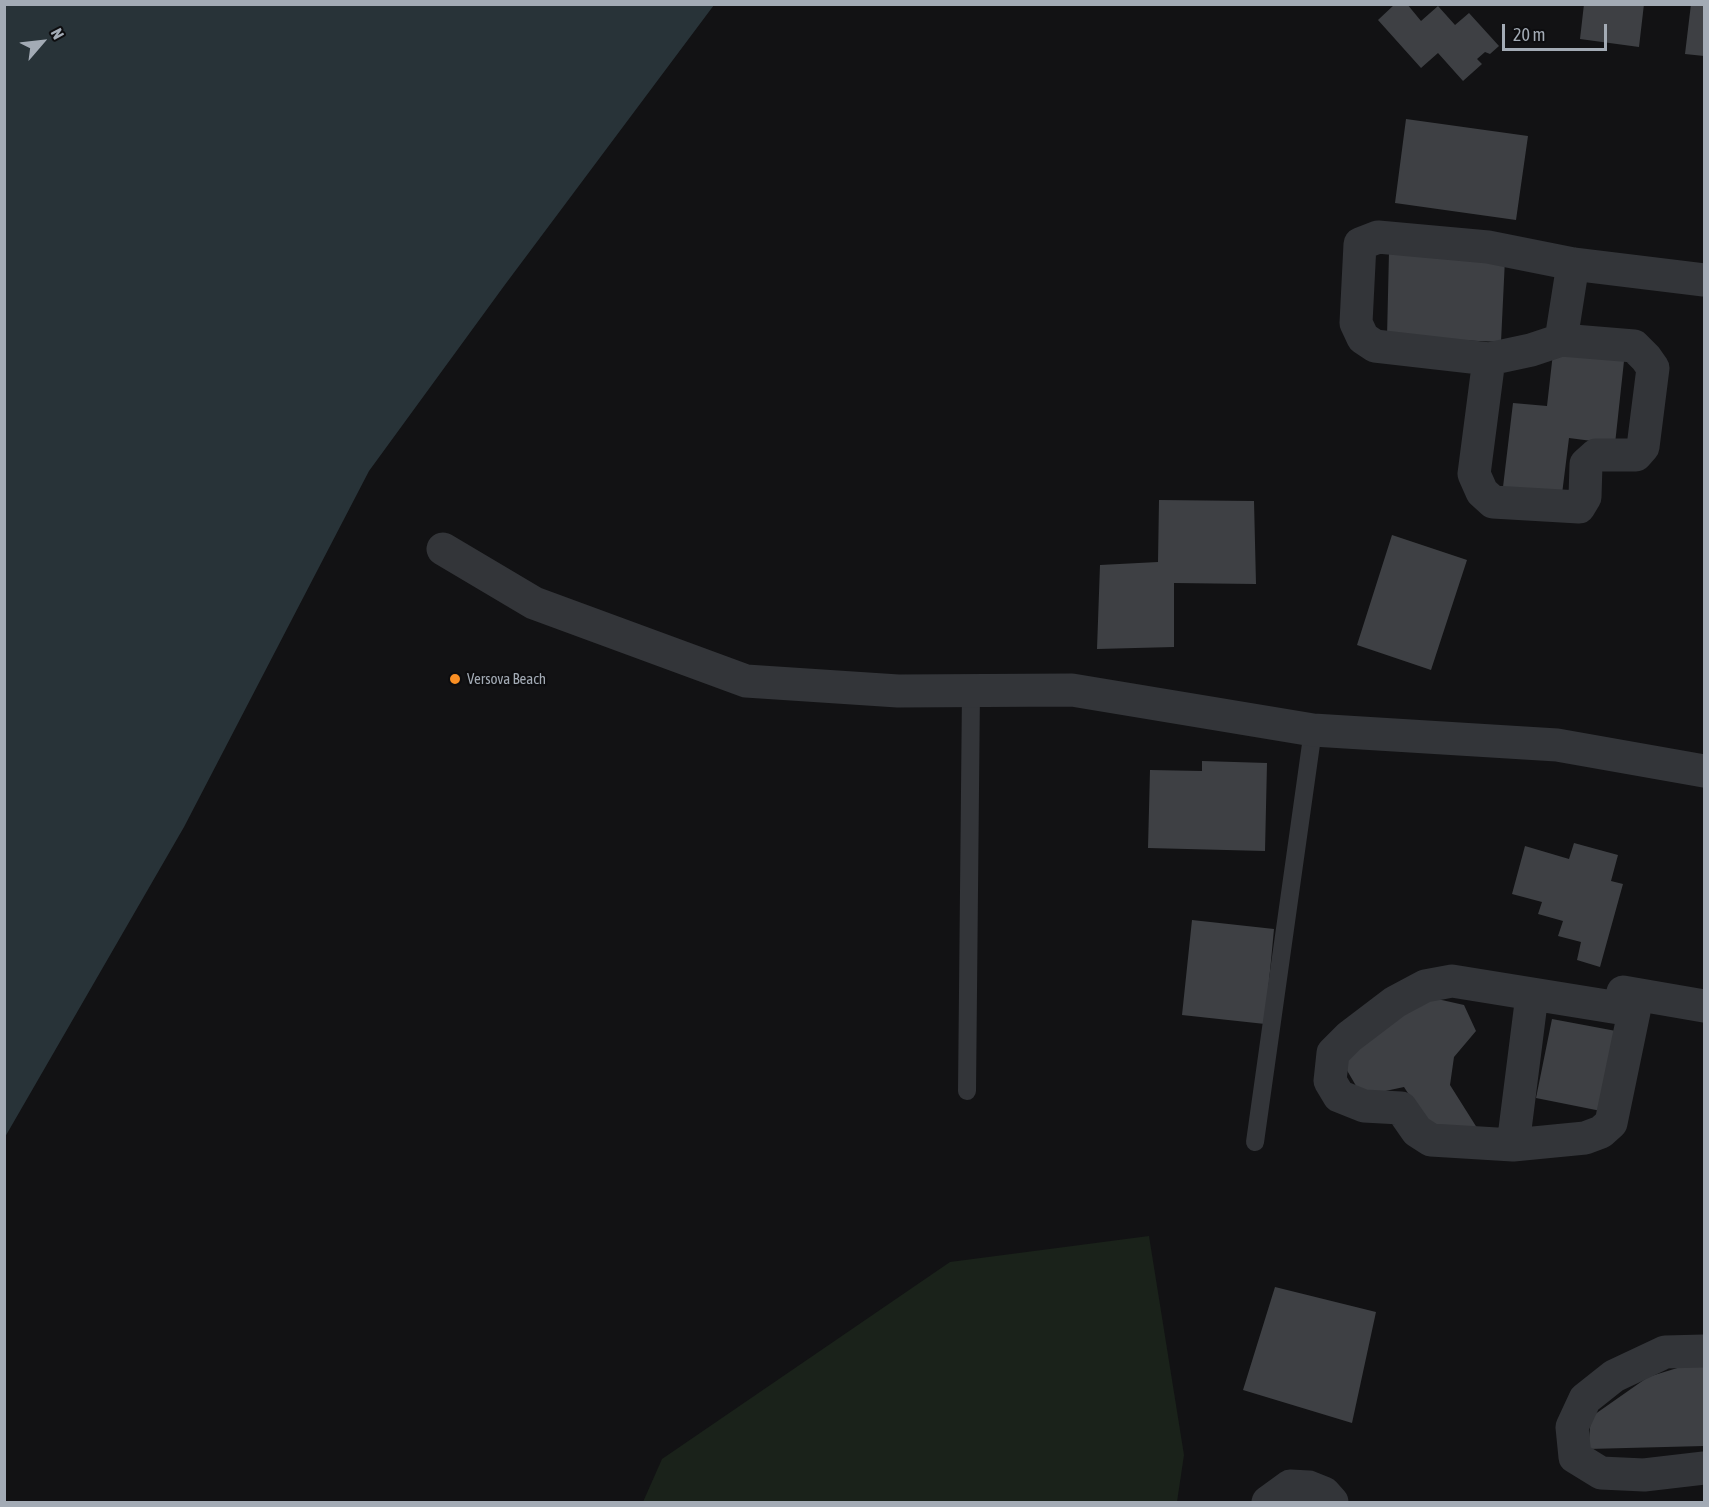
<!DOCTYPE html>
<style>
body{margin:0}
#map{position:relative;width:1709px;height:1507px;overflow:hidden;background:#121214;font-family:"Asap Condensed",sans-serif}
canvas{display:block}
.frame{position:absolute;inset:0;border:6px solid #a3abb5;pointer-events:none}
.north{position:absolute;left:12px;top:12px;width:60px;height:60px;-webkit-text-stroke:4px #0d0d0f;paint-order:stroke;rotate:62deg;font-size:16px;font-weight:700;line-height:24px;text-align:center;color:#a3abb5}
.north::after{content:'';display:block;margin:auto;width:21px;height:27px;background:#a3abb5;clip-path:polygon(50% 0,100% 100%,50% 72%,0 100%)}
.scale{position:absolute;left:1502px;top:24px;width:105px;height:27px;box-sizing:border-box;border:3px solid #a3abb5;border-top:0;padding-left:8px;font-size:18px;line-height:21px;white-space:nowrap;color:#a3abb5;-webkit-text-stroke:4px #0d0d0f;paint-order:stroke}
</style>
<div id="map">
<canvas width="1709" height="1507"></canvas>
<div class="frame"></div>
<div class="north">N</div>
<div class="scale">20 m</div>
</div>
<script>
const ctx = document.querySelector('canvas').getContext('2d');
ctx.lineJoin = 'round';
function paint(path, color) { ctx.fillStyle = color; ctx.fill(path, 'evenodd'); }
const poly = rows => new Path2D(rows.map(r => 'M' + r).join(''));
function strokePath(path, color, width, dash) { ctx.strokeStyle = color; ctx.lineWidth = width; ctx.lineCap = dash ? 'butt' : 'round'; ctx.setLineDash(dash || []); ctx.stroke(path); }
function label(font, color, halo, rows, align = 'center') {
  ctx.font = font + ' "Asap Condensed",sans-serif'; ctx.lineWidth = 4.5; ctx.setLineDash([]); ctx.textBaseline = 'middle'; ctx.strokeStyle = halo; ctx.fillStyle = color; for (const [text, x, y, turn = 0] of rows) {
    ctx.save(); ctx.translate(x, y); ctx.rotate((+turn || 0) * Math.PI / 180); ctx.textAlign = isNaN(turn) ? turn : align; if (halo) ctx.strokeText(text, 0, 0); ctx.fillText(text, 0, 0); ctx.restore();
  }
}
paint(poly([
 [1149,1236,1184,1455,1177,1502,643,1502,662,1459,950,1262]
]), '#1a221a');
paint(poly([
 [5,4,714,5,504,286,369,471,184,827,5,1137]
]), '#283338');
paint(poly([
 [1395,4,1407,4,1421,21,1438,6,1455,25,1469,13,1499,46,1490,54,1485,52,1477,59,1482,64,1463,81,1438,53,1421,68,1378,20],
 [1584,4,1644,4,1639,47,1580,39],
 [1691,4,1704,4,1704,56,1685,54],
 [1406,119,1528,136,1516,220,1395,203],
 [1389,252,1505,259,1501,342,1387,337],
 [1553,353,1624,361,1615,444,1569,438,1562,494,1503,487,1513,403,1547,406],
 [1159,500,1254,501,1256,584,1174,583,1174,647,1097,649,1100,565,1158,562],
 [1392,535,1467,560,1431,670,1357,645],
 [1202,761,1267,763,1265,851,1148,848,1150,770,1202,771],
 [1574,843,1618,855,1611,881,1623,884,1600,967,1577,960,1581,942,1558,936,1563,921,1538,914,1542,902,1512,894,1525,846,1569,859],
 [1192,920,1274,929,1265,1024,1182,1015],
 [1424,996,1464,1005,1476,1031,1454,1057,1450,1085,1479,1131,1438,1140,1404,1087,1362,1096,1338,1055],
 [1552,1019,1616,1031,1601,1111,1536,1098],
 [1275,1287,1376,1312,1352,1423,1243,1390],
 [1700,1361,1704,1369,1704,1446,1588,1449,1591,1417,1648,1377]
]), '#3e4044');
strokePath(poly([
 [967,1091,971,690],
 [1255,1142,1313,730]
]), '#333539', 18);
strokePath(poly([
 [1573,264,1561,340,1531,350,1489,359,1375,346,1363,338,1356,323,1360,244,1378,237,1488,247,1573,264,1704,280],
 [1489,359,1474,474,1482,492,1493,502,1579,507,1585,497,1586,464,1596,455,1636,455,1643,447,1653,368,1646,358,1634,346,1561,340],
 [443,549,534,603,746,681,898,691,1072,690,1313,730,1557,745,1704,771],
 [1634,1012,1611,1123,1601,1132,1585,1138,1513,1145,1431,1140,1417,1131,1401,1108,1364,1106,1339,1096,1330,1081,1333,1053,1349,1037,1395,1002,1425,986,1452,981,1619,1008,1623,992,1704,1006],
 [1513,1145,1532,995],
 [1704,1351,1665,1352,1614,1376,1585,1399,1572,1427,1575,1457,1601,1473,1644,1475,1704,1468],
 [1268,1502,1290,1486,1309,1487,1324,1493,1332,1502]
]), '#333539', 33);
for (const [x, y, r, color] of [
 [455,679,6,"#fa8f24"]
]) { const dot = new Path2D(); dot.arc(x, y, r, 0, 2 * Math.PI); ctx.fillStyle = color; ctx.fill(dot); strokePath(dot, '#0d0d0f', 2); }
label('15px', '#a3abb5', '#0d0d0f', [
 ["Versova Beach",467,679]
], 'left');
</script>
